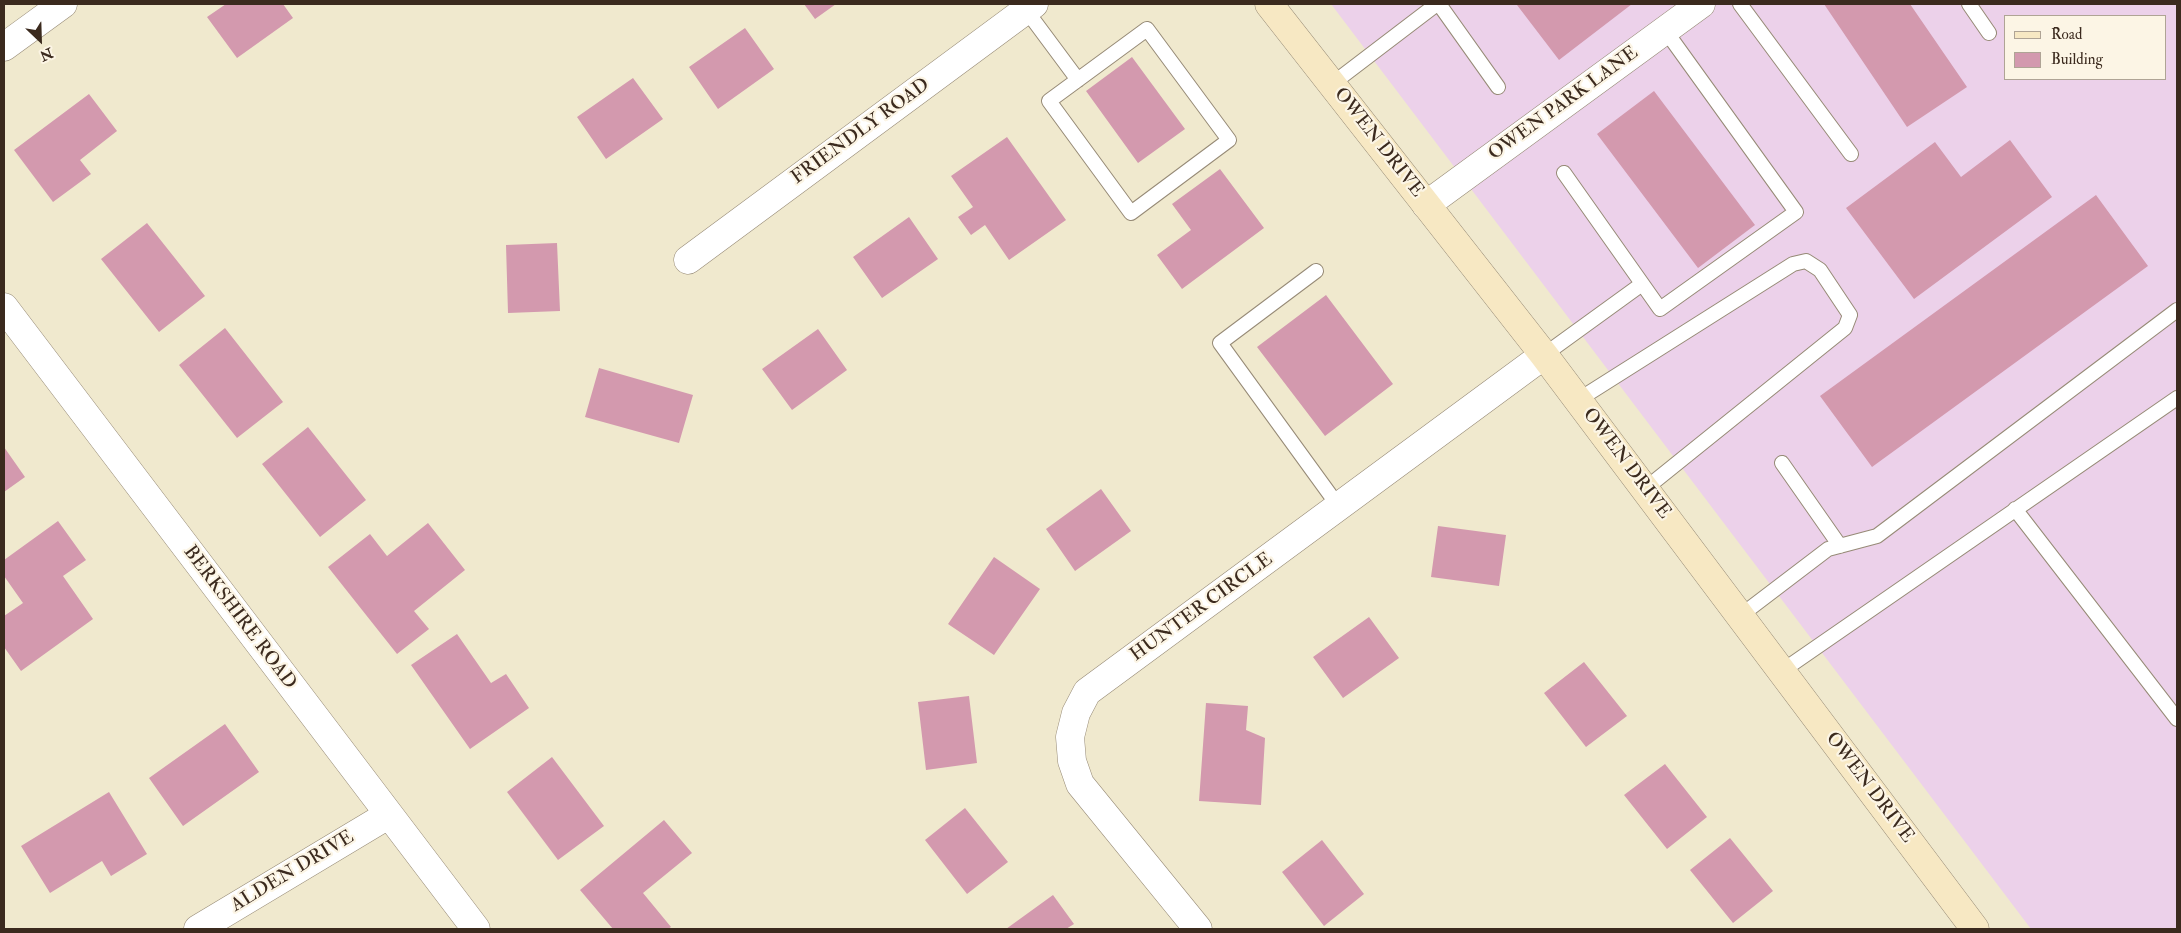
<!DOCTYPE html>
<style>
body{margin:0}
#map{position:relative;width:2181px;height:933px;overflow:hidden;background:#f0e9ce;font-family:"IM FELL Double Pica",serif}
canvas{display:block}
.frame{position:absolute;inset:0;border:5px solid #3b2a1e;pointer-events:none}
.legend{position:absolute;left:2004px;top:15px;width:162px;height:65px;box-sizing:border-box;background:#fcf5e5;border:1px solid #afa495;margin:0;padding:6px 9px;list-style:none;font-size:15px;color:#3b2a1e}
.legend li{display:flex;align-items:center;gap:10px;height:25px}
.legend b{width:25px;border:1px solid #afa495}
.north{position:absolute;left:15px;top:15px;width:50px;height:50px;-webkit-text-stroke:4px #fcf5e5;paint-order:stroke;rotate:156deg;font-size:14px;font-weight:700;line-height:20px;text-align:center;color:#3b2a1e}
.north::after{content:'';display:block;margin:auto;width:18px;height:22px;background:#3b2a1e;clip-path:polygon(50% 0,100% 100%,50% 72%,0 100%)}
</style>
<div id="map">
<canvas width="2181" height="933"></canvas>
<div class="frame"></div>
<ul class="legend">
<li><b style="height:6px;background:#f7e8c3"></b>Road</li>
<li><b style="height:14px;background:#d399ae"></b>Building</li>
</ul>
<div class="north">N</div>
</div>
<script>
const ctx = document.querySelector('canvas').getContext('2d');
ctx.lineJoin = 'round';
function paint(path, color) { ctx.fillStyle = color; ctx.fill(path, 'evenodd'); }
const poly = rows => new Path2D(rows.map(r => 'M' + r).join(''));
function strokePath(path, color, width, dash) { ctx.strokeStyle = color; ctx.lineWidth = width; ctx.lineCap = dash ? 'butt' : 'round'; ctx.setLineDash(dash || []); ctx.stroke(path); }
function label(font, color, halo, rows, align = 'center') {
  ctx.font = font + ' "IM FELL Double Pica",serif'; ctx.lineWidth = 4.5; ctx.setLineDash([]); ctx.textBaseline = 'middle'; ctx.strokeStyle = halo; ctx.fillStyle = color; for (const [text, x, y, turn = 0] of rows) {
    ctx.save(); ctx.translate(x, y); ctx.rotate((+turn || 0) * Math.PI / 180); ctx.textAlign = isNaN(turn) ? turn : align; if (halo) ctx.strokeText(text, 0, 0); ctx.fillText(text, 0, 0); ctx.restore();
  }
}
paint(poly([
 [1331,4,2177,4,2177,929,2031,929],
 [2005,16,2165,16,2165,79,2005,79]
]), '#ecd1ea');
paint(poly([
 [226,4,283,4,293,18,237,58,207,17],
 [804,4,836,4,815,19],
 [1519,4,1632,4,1559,60,1517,5],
 [1824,4,1910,4,1967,87,1907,127],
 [745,28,774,69,718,109,689,67],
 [1132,57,1185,129,1138,163,1086,91],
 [633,78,663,119,606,159,577,117],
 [1654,91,1755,225,1698,268,1597,134],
 [89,94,117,131,80,160,91,174,53,202,14,150],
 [1007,137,1066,220,1009,260,985,225,971,235,958,217,973,207,951,176],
 [2010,140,2052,197,1914,299,1846,208,1935,142,1961,177],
 [1220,169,1264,228,1182,289,1157,255,1191,230,1172,204],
 [2096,195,2148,266,1872,467,1820,396],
 [909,217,938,259,882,298,853,257],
 [147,223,205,296,159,332,101,259],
 [557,243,560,311,508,313,506,245],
 [1326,295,1393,384,1325,436,1257,347],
 [225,328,283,402,237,438,179,365],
 [818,329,847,370,792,410,762,369],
 [599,368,693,395,679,443,585,417],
 [308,427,366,500,320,537,262,464],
 [4,447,25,477,4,492],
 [1101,489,1131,531,1075,571,1046,529],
 [58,521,86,560,63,576,93,619,21,671,4,647,4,616,23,603,4,576,4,560],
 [428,523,465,570,414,611,429,629,397,654,328,567,370,534,387,556],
 [1438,526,1506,535,1499,586,1431,577],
 [994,557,1040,589,994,655,948,624],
 [1369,617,1399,658,1343,698,1313,657],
 [457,634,491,683,506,674,529,708,470,749,411,665],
 [1584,662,1627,716,1586,747,1544,693],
 [969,696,977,763,926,770,918,702],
 [1206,703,1248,706,1246,730,1265,738,1261,805,1199,801],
 [225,724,259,772,183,826,149,778],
 [552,757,604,826,558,860,507,792],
 [1665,764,1707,817,1667,849,1624,795],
 [109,792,147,854,111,876,102,861,50,893,21,846],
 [965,808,1008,862,967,894,925,840],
 [664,820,692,853,643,893,671,927,668,929,613,929,580,890],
 [1730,838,1773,891,1733,923,1690,870],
 [1322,840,1364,894,1324,926,1282,872],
 [1053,895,1074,924,1066,929,1006,929]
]), '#d399ae');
const service = poly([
 [1439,4,1498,87],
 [1740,4,1851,154],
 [1969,4,1989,33],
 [1026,10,1078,80],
 [1147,29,1229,140,1131,213,1049,101,1147,29],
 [1332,84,1437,4],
 [1564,173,1660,309,1796,212,1665,30],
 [1316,271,1220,343,1339,507],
 [1544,355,1642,284],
 [1578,400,1793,264,1806,261,1820,270,1850,315,1845,328,1645,489],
 [1782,463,1840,546],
 [2015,509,2177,719],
 [1740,616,1828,549,1877,536,2177,310],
 [1782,671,2177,398]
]);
const minor = poly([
 [4,47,63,4],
 [1426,205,1701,4],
 [688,260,1034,4],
 [4,307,476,929],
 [198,929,388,815],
 [1198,929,1080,784,1072,761,1070,737,1076,713,1087,692,1544,355]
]);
const secondary = poly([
 [1269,4,1544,355,1975,929]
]);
strokePath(service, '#968a76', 16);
strokePath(minor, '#968a76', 29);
strokePath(secondary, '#968a76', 29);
strokePath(service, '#fff', 14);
strokePath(minor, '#fff', 28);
strokePath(secondary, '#f7e8c3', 28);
label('19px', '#3b2a1e', '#fcf5e5', [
 ["OWEN PARK LANE",1564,104,-36],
 ["FRIENDLY ROAD",861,132,-36],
 ["OWEN DRIVE",1378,143,52],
 ["OWEN DRIVE",1626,464,53],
 ["HUNTER CIRCLE",1202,608,-36],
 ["BERKSHIRE ROAD",239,618,53],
 ["OWEN DRIVE",1869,788,53],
 ["ALDEN DRIVE",293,872,-31]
]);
</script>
